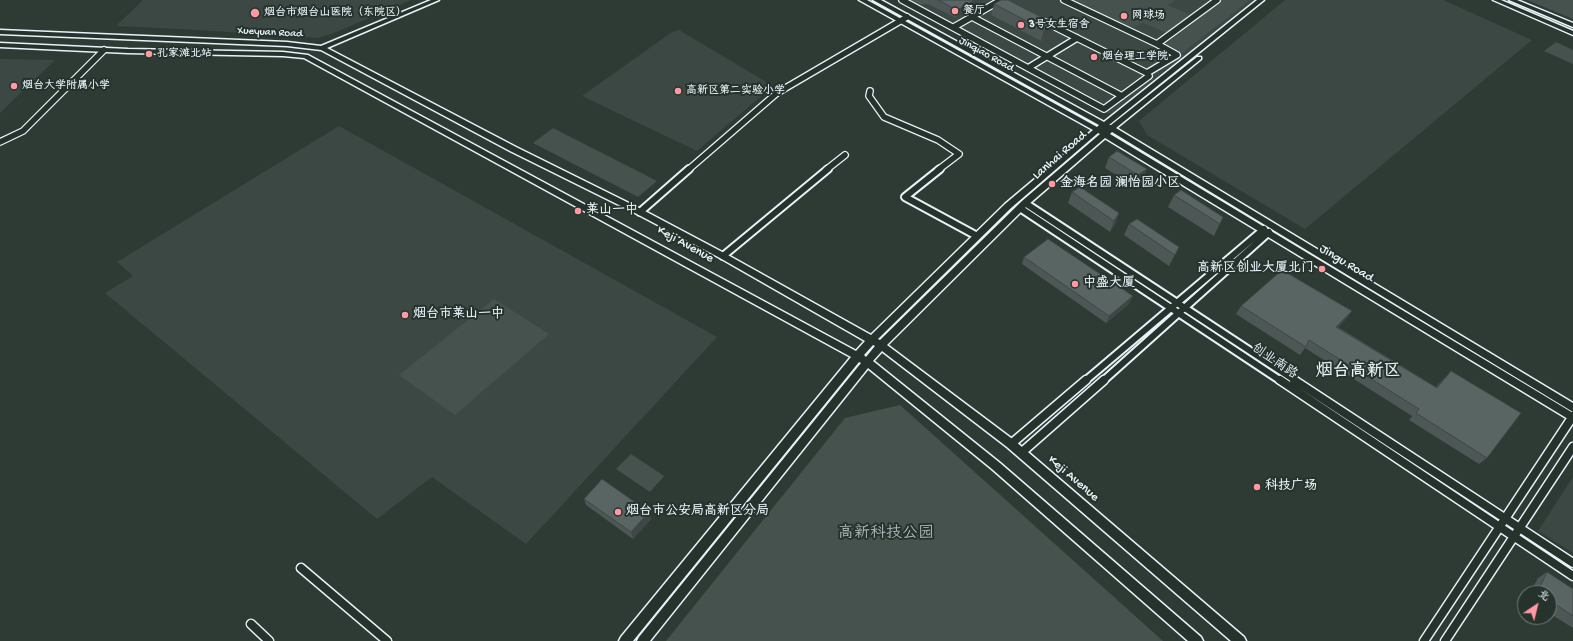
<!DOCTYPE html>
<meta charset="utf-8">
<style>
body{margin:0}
#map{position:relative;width:1573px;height:641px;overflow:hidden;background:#2e3b35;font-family:"Gochi Hand","LXGW WenKai TC",sans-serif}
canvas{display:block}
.north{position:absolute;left:1517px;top:585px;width:40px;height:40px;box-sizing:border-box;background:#26332d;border:1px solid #747f7e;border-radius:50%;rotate:35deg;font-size:11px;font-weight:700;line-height:16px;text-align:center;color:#e8f1f8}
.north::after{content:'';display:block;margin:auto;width:14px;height:18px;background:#ff9aa2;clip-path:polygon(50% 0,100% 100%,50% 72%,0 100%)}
</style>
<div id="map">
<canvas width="1573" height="641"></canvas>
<div class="north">北</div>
</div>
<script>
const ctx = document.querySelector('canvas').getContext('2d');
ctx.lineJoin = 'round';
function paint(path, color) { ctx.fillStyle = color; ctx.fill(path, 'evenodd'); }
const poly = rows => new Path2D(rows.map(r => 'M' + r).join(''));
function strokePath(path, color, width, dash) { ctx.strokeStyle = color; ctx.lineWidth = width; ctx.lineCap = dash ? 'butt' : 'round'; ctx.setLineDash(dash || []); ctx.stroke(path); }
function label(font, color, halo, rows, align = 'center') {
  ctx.font = font + ' "Gochi Hand","LXGW WenKai TC",sans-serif'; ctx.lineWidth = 4; ctx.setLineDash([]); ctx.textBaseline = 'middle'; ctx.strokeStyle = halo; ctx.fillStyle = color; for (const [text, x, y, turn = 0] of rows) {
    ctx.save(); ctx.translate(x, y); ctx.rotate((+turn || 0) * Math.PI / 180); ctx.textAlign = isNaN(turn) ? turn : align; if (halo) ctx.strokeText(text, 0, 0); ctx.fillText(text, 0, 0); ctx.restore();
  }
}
paint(poly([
 [143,0,411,0,339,31,318,38,199,30,116,26],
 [898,0,1258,0,1111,115],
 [1285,0,1443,0,1532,40,1305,229,1147,135,1139,121],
 [679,30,773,86,697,151,582,96,672,32],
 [0,59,55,60,0,113],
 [339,126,717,337,526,544,432,477,377,519,105,293,133,276,117,262],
 [1573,477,1573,553,1538,531]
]), '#3b4843');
paint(poly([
 [1071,0,1175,0,1168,5,1191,15,1167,33,1143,23,1136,27,1125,26],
 [1222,0,1250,0,1182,53,1164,45],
 [1527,0,1573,0,1573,19],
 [1556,42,1573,50,1573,64,1544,51],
 [553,128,657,181,638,197,533,143],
 [494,299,549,334,455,415,399,375],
 [900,405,1163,641,666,641,845,418],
 [631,454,664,476,650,492,616,469]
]), '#45524e');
const streetFar2 = poly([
 [902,0,1104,109,1149,76,1147,73],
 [1064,0,1157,44,1217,0],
 [972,17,1122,96],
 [1045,22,1147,73,1177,55,1157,44],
 [954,27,1001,0],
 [1028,68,1077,38],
 [870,91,869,96,884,117,938,140,959,154,938,170],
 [0,142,23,131,104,50],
 [688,170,777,93,907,17],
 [826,170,845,155]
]);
const streetFar1 = poly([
 [940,169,905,197,977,236],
 [1025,203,1296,381],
 [1020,208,1281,381],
 [640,212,689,169],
 [723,256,828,169],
 [1085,381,1264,229],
 [1103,381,1269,232]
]);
const street = poly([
 [1280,380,1573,576],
 [1294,380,1573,563],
 [1011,444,1086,380],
 [1021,453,1104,380],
 [301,568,387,641],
 [251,624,269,641],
 [1424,641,1573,416],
 [1445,641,1573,447]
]);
const secondary = poly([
 [431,0,439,0,327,48,516,147,643,210,726,254,871,335,1005,204,1093,130,859,0,867,0,1097,127,1099,125,873,0,881,0,1104,122,1257,0,1264,0,1109,125,1111,125,1197,57,1201,57,1201,59,1116,128,1573,403,1573,412,1112,132,1110,134,1573,413,1573,422,1105,138,1028,205,887,345,1015,441,1244,637,1246,641,1231,641,1007,447,882,351,873,361,1000,463,1201,637,1203,641,1188,641,992,469,868,368,650,641,637,641,639,637,861,363,859,362,633,641,619,641,621,637,851,357,304,58,283,56,128,53,0,47,0,43,128,49,283,52,308,55,856,351,865,341,720,258,637,214,510,151,321,50,287,46,0,34,0,30,287,42,321,46,431,0],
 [1098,133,1100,134,1022,201,880,340,878,339,1011,208,1098,133],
 [873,345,875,346,866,357,864,355,873,345],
 [1493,0,1501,0,1573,31,1573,35,1493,0],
 [1509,0,1517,0,1573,23,1573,27,1509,0]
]);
strokePath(streetFar2, '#e8f1f8', 8);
strokePath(streetFar1, '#e8f1f8', 10);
strokePath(street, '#e8f1f8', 11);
strokePath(secondary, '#e8f1f8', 3);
strokePath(streetFar2, '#26332d', 5.5);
strokePath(streetFar1, '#26332d', 6);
strokePath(street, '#26332d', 8);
paint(secondary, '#26332d');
paint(poly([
 [911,0,988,0,956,18,928,4,919,4],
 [994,4,1055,24,1052,35,1041,41,991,15],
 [1109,157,1147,169,1142,180,1134,186,1105,168],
 [1072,192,1119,213,1115,224,1110,232,1068,203],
 [1174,195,1223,217,1214,236,1168,207],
 [1129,224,1179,247,1169,266,1124,235],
 [1024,257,1129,304,1106,323,1022,264],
 [1241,306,1352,311,1346,319,1338,327,1436,387,1451,371,1487,458,1479,464,1409,420,1412,416,1305,348,1300,355,1236,314],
 [584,499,649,512,651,519,633,539,586,505],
 [1547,572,1573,589,1573,628,1549,613,1549,593,1530,593,1538,578]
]), '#4d5755');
paint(poly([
 [975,0,988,0,956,18,957,10],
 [1055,24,1052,35,1041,41,1044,30],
 [1147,169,1142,180,1134,186,1138,175],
 [1119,213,1115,224,1110,232,1114,221],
 [1133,296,1129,304,1106,323,1109,316],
 [1352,311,1346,319,1331,334,1336,327],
 [649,512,651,519,633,539,631,532]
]), '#3e4745');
const building = poly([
 [938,0,975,0,957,10,938,0],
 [1001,0,1008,0,1055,24,1044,30,994,4,1001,0],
 [1117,151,1147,169,1138,175,1109,157,1117,151],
 [1080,187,1119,213,1114,221,1072,192,1080,187],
 [1181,190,1223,217,1220,224,1174,195,1181,190],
 [1137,219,1179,247,1175,255,1129,224,1137,219],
 [1048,239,1133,296,1109,316,1024,257,1048,239],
 [1282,270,1352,311,1336,327,1437,388,1451,371,1521,413,1487,458,1416,413,1419,409,1309,340,1306,347,1241,306,1282,270],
 [602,479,649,512,631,532,584,499,602,479],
 [1547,572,1573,589,1573,616,1549,600,1549,593,1537,593,1547,572]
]);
paint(building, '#596563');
strokePath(building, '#3e4745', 1);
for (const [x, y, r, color] of [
 [955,11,4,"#ff9aa2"],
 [255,13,5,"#ff9aa2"],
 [1124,16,4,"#ff9aa2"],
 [1021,25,4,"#ff9aa2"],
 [149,54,4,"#ff9aa2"],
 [1094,57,4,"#ff9aa2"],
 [14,86,4,"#ff9aa2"],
 [678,91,4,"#ff9aa2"],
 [1052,184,4,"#ff9aa2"],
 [578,211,4,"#ff9aa2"],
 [1322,269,4,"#ff9aa2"],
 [1075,284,4,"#ff9aa2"],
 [405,315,4,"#ff9aa2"],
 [1257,487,4,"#ff9aa2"],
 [618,512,4,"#ff9aa2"]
]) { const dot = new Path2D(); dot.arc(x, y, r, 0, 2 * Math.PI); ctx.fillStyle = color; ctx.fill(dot); strokePath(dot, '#26332d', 1.5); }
label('bold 11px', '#e8f1f8', '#26332d', [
 ["餐厅",963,11],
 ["烟台市烟台山医院（东院区）",264,13],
 ["网球场",1132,16],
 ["3号女生宿舍",1029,25],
 ["孔家滩北站",157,54],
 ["烟台理工学院",1102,57],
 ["烟台大学附属小学",22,86],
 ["高新区第二实验小学",686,91]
], 'left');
label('11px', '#e8f1f8', '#26332d', [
 ["Xueyuan Road",270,33,3],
 ["Jinqiao Road",986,55,29]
]);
label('13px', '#e8f1f8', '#26332d', [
 ["Lanhai Road",1060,156,-41],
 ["Keji Avenue",685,245,29],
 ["Jingu Road",1346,264,31],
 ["创业南路",1274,362,34],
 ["Keji Avenue",1073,479,41]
]);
label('bold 13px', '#e8f1f8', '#26332d', [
 ["金海名园 澜怡园小区",1060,184],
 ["莱山一中",586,211],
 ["高新区创业大厦北门",1314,269,"right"],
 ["中盛大厦",1083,284],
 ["烟台市莱山一中",413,315],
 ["科技广场",1265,487],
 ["烟台市公安局高新区分局",626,512]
], 'left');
label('16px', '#afb9bc', '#26332d', [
 ["高新科技公园",886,535]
]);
label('bold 17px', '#e8f1f8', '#26332d', [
 ["烟台高新区",1358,372]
]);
</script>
